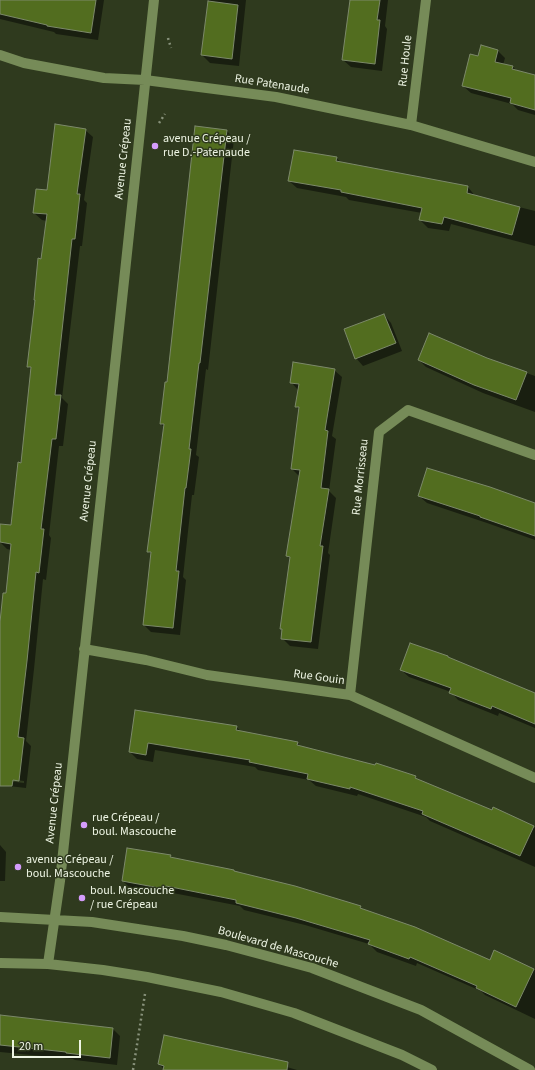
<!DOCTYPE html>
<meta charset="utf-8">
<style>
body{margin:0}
#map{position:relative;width:535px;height:1070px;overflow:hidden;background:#2f3a1e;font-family:"Source Sans 3",sans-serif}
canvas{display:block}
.scale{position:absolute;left:12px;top:1040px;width:69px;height:18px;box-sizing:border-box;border:2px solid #eef5e4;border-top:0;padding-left:5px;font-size:12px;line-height:14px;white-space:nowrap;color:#eef5e4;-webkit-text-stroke:3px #2f3a1e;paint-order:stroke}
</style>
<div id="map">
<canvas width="535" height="1070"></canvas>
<div class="scale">20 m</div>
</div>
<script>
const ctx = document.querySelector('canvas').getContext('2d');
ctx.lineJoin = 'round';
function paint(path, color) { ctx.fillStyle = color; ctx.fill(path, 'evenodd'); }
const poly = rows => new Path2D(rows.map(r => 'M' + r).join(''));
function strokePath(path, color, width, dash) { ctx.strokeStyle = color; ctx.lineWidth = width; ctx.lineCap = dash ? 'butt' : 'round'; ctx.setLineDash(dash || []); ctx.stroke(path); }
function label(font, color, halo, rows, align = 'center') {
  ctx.font = font + ' "Source Sans 3",sans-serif'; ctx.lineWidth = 3; ctx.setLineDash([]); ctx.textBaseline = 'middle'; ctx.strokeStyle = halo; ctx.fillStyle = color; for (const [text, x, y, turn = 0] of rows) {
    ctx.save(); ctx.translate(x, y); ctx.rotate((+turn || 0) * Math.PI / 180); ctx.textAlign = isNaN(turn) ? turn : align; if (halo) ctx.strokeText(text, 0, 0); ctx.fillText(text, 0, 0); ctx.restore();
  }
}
paint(poly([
 [0,0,104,0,98,40,56,34,54,32,0,19],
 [209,0,246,0,239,66,210,63,202,55],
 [350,0,388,0,385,26,387,29,382,71,351,67,343,60],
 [498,51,505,58,503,65,513,67,517,71,535,76,535,115,518,110,512,104,471,93,463,86,479,57],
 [85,130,93,137,84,200,87,203,82,246,80,246,62,398,68,404,63,446,59,446,49,535,51,538,46,580,43,579,34,669,26,741,31,746,26,788,0,785,0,780,24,783,24,781,0,778,0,632,7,594,11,550,7,549,0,542,0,540,12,527,21,464,32,370,28,367,36,301,35,300,47,221,42,220,34,213],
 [227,131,234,139,208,370,206,369,196,455,199,457,194,495,192,495,183,577,186,580,180,635,151,632,144,625,151,554,148,551,164,427,161,424,168,383],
 [336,158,341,162,468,187,475,196,535,211,535,246,451,224,449,231,428,228,420,220,422,213,349,200,346,197,297,188,289,181],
 [384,315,391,323,402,351,363,366,356,358],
 [487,359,535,376,535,412,483,393,426,367,419,360],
 [334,370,342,377,332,436,336,439,329,491,336,498,328,553,330,555,318,649,290,646,282,638,283,630,281,629,290,559,287,556,300,477,292,469,299,410,296,406,298,390,291,382],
 [419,496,535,508,535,540,487,523,427,503],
 [401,670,535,694,535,728,499,713,498,716,458,700,451,692,409,677],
 [136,711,236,727,242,732,297,743,302,747,415,777,419,781,533,826,535,828,535,867,430,821,426,817,358,794,357,796,316,786,309,780,258,770,255,767,155,750,153,762,137,759,130,752],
 [0,845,6,852,5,881,0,881],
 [170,856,172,858,360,907,364,910,490,961,495,951,535,970,535,1019,485,995,481,991,417,963,416,966,377,952,369,944,305,925,244,910,240,906,173,893,173,895,130,888,123,881],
 [0,1015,113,1029,120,1036,117,1065,75,1060,73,1059,0,1052],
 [270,1062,297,1070,165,1070,159,1064]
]), '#0007');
const building = poly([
 [0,0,96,0,91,33,47,26,47,25,0,14,0,0],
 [350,0,380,0,377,20,380,20,375,64,342,60,350,0],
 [208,1,238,5,232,59,201,55,208,1],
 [481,45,498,50,495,62,513,66,512,69,535,75,535,110,510,103,511,98,462,86,470,54,478,56,481,45],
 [55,124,86,129,77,194,80,194,75,239,72,239,55,395,61,395,56,439,52,439,41,529,44,529,39,573,36,572,27,661,18,737,24,738,19,781,13,780,12,786,0,786,0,622,3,593,6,593,11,544,0,542,0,524,11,525,18,462,21,463,31,367,27,367,35,300,34,300,38,258,41,259,47,214,33,213,36,189,47,190,55,124],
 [195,126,227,130,200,363,199,363,189,449,191,449,186,488,185,488,176,571,179,571,173,628,143,625,151,552,147,552,164,424,160,424,165,382,167,382,195,126],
 [294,150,337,157,336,161,468,186,467,193,520,207,512,235,444,217,442,224,419,220,422,208,341,192,341,190,288,181,294,150],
 [384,314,396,343,355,359,344,329,384,314],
 [429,333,487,358,527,372,516,400,474,385,418,360,429,333],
 [293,362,335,369,325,430,328,431,321,488,329,489,320,546,323,546,311,642,281,639,282,629,280,629,290,557,286,556,300,470,291,469,299,407,295,407,299,384,290,383,293,362],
 [427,468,490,487,535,503,535,536,480,517,480,516,418,496,427,468],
 [410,643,448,656,448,657,535,693,535,724,492,706,491,709,449,693,451,688,400,670,410,643],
 [135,710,237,726,236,730,298,742,297,745,375,765,376,763,416,776,415,778,492,810,493,807,534,826,520,856,422,814,423,811,350,787,350,789,307,779,308,774,249,762,250,760,148,743,146,755,129,752,135,710],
 [127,848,171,855,170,857,234,870,234,871,295,886,361,906,360,908,415,927,490,960,494,950,534,969,516,1007,476,988,477,986,410,957,409,959,368,944,370,940,296,918,236,903,236,900,166,886,165,889,122,881,127,848],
 [0,1015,113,1028,110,1058,66,1053,66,1052,0,1045,0,1015],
 [164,1035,288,1062,287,1070,163,1070,164,1066,158,1064,164,1035]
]);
paint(building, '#526d1f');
strokePath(building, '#7c896a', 1);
strokePath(poly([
 [168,38,171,48],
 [159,123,165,114],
 [133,1070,145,994]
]), '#88927b', 2.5, [2, 3]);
strokePath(poly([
 [0,55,24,63,104,78,145,80,276,97,411,125,535,162],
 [411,125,426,0],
 [84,649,146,660,207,675,350,695,535,778],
 [350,695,379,432,408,410,535,455],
 [0,917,92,922,183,936,226,945,312,968,421,1010,530,1070],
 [0,963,48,964,103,970,147,977,221,992,294,1013,402,1055,432,1070],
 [48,964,60,881,154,0]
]), '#768b58', 10);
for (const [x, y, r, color] of [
 [155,146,4,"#d49cfb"],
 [84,825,4,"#d49cfb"],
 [18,867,4,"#d49cfb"],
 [82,898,4,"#d49cfb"]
]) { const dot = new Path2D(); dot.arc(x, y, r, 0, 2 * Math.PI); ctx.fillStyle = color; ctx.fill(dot); strokePath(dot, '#2f3a1e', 1.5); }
label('12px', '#eef5e4', '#2f3a1e', [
 ["Rue Houle",406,61,-84],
 ["Rue Patenaude",272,85,9],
 ["Avenue Crépeau",124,159,-84],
 ["Rue Morrisseau",361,477,-84],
 ["Avenue Crépeau",89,481,-84],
 ["Rue Gouin",319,678,8],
 ["Avenue Crépeau",55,803,-84],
 ["Boulevard de Mascouche",278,948,16]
]);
label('12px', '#eef5e4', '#2f3a1e', [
 ["avenue Crépeau /",163,139],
 ["rue D.-Patenaude",163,153],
 ["rue Crépeau /",92,818],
 ["boul. Mascouche",92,832],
 ["avenue Crépeau /",26,860],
 ["boul. Mascouche",26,874],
 ["boul. Mascouche",90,891],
 ["/ rue Crépeau",90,905]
], 'left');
</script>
